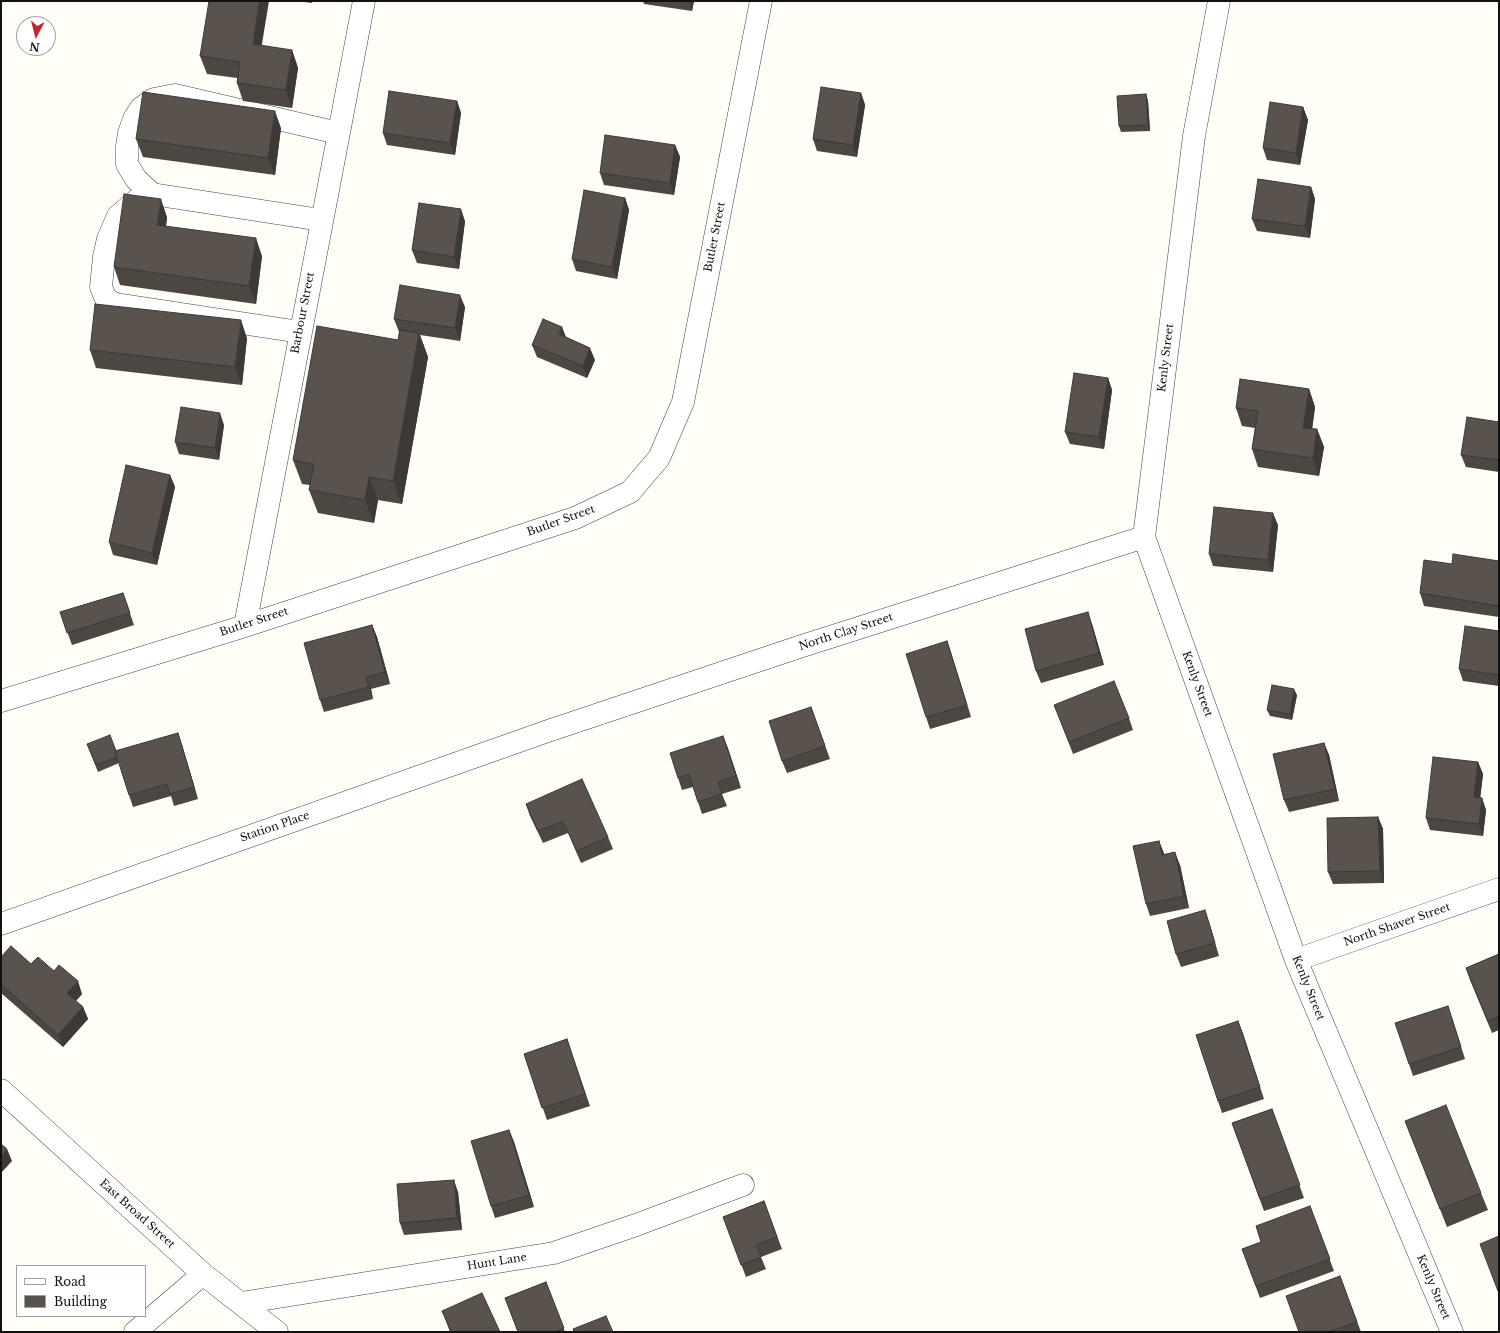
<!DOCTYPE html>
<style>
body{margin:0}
#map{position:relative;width:1500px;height:1333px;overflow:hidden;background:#fffdf5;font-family:"Libre Baskerville",serif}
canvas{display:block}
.frame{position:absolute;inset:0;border:2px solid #111;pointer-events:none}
.legend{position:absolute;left:16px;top:1265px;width:130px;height:52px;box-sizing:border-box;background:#fff;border:1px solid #a0a0a0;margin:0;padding:5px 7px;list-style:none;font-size:12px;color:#111}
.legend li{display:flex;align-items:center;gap:8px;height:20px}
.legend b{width:20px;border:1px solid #a0a0a0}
.north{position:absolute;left:16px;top:16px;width:40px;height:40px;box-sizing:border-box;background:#fff;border:1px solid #a0a0a0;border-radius:50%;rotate:187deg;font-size:11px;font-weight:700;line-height:16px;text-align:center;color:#111}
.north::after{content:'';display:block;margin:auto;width:14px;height:18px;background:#c4262e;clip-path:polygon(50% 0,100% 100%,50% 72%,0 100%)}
</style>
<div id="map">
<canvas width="1500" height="1333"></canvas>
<div class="frame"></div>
<ul class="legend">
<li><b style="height:5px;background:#fff"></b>Road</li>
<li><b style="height:11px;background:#5a524d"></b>Building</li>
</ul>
<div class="north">N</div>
</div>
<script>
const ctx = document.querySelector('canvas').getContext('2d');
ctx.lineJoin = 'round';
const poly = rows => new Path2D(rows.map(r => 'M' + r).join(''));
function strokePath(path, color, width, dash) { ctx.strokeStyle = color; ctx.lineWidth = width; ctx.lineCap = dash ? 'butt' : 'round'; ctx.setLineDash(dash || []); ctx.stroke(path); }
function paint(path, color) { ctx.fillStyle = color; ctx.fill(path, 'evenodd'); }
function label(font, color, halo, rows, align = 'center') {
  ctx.font = font + ' "Libre Baskerville",serif'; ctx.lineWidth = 4; ctx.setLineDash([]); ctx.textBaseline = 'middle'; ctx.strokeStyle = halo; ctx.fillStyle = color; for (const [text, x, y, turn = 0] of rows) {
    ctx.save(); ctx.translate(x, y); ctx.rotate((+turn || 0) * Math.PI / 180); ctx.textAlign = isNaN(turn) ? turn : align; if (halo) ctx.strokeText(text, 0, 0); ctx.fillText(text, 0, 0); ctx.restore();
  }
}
const minor = poly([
 [1219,1,1194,136,1144,537,1296,960,1452,1332],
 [152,194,136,179,127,164,127,146,129,133,134,119,141,108,154,99,175,95,338,133],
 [300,332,116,304,106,299,101,287,104,257,108,239,118,216,137,200,152,194,321,220],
 [245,626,364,1],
 [1,701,245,626,575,518,630,492,659,458,683,402,761,1],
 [1,924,548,731,799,647,1144,537],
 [1296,960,1499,889],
 [1,1090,203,1274,277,1332],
 [241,1303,554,1253,636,1225,743,1185],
 [135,1332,203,1274]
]);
strokePath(minor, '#444', 23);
strokePath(minor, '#fff', 22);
paint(poly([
 [297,1,312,1,312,3],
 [643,1,694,1,692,11,644,4],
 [262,46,292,50,298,68,292,108,243,101,237,83,237,78,207,74,200,56],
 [861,93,865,105,857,157,817,151,813,139],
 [1146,94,1148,101,1150,131,1121,132,1119,126],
 [457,101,461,113,455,155,387,145,383,133],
 [1303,107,1308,120,1300,165,1267,160,1263,148],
 [281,128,275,175,143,157,136,139],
 [675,145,680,157,674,195,604,185,600,173],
 [1311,187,1315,199,1310,238,1257,231,1252,219],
 [625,198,629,210,617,279,576,271,572,259],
 [167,217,166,226,262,256,256,304,120,285,114,267],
 [465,221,459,269,417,263,412,250],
 [465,307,460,341,420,335,428,357,402,504,378,500,374,523,318,513,309,490,310,485,302,484,293,460,398,340,399,332,394,319],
 [562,327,566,337,595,360,587,378,537,357,532,345],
 [247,338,242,385,96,368,90,350],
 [1108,378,1112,390,1104,449,1070,444,1065,432],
 [1309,389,1315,407,1312,429,1317,429,1324,447,1319,476,1258,467,1252,449,1255,428,1242,426,1236,408],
 [1499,422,1499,472,1466,467,1461,455],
 [224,425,219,460,179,454,175,442],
 [170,475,175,487,157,565,113,555,109,542],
 [1278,525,1273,572,1213,566,1209,554],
 [1499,561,1499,617,1424,606,1420,593,1452,564],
 [123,593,134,625,72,645,60,612],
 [1092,624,1104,665,1041,683,1036,671],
 [372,625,377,637,390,684,371,689,373,699,324,712,320,700],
 [1499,631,1499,686,1463,681,1459,669],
 [947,641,951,653,971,717,930,729,926,717],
 [1297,695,1292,720,1270,716,1267,710],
 [1054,705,1129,718,1133,730,1073,754],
 [811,707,830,759,787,773,782,761],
 [178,733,182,745,198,799,174,806,171,796,133,807,129,795,119,763,98,772,87,744,116,751],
 [723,736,741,788,722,794,727,806,702,814,693,787,682,790,678,778],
 [1324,743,1329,755,1339,801,1289,812,1284,800],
 [1478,762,1483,774,1480,797,1482,798,1486,810,1483,836,1430,830,1426,818],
 [526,804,608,837,613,849,581,863,568,833,543,843,530,816],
 [1378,817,1383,829,1384,883,1333,884,1328,872],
 [1159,841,1164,855,1180,865,1189,908,1150,916,1146,904],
 [1209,922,1219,956,1181,967,1176,954],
 [1499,954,1499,1030,1492,1033,1470,980,1466,968],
 [1,957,54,971,82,994,76,1001,83,1007,88,1019,63,1047,1,993],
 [1452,1018,1465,1059,1413,1076,1409,1064],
 [1238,1021,1264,1099,1222,1113,1218,1101],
 [567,1039,590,1106,547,1120,524,1054],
 [1272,1109,1304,1198,1264,1211,1232,1123],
 [1405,1121,1481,1193,1488,1210,1447,1227],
 [509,1130,514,1142,534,1207,495,1218,491,1206],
 [458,1192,462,1230,404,1235,400,1223],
 [764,1201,782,1249,761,1257,766,1269,746,1277,723,1217],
 [1310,1206,1334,1271,1260,1298,1242,1249,1261,1242],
 [1340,1276,1361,1332,1299,1332],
 [546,1282,565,1332,518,1332,505,1298],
 [442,1311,500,1332,450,1332]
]), '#4d4742');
paint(poly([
 [259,1,269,1,259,62,253,44],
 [688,1,694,1,692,11],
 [292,50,298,68,292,108,286,90],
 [861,93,865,105,857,157,853,145],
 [1146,94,1148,101,1150,131,1148,125],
 [457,101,461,113,455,155,450,143],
 [1303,107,1308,120,1300,165,1296,153],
 [275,111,281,128,275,175,268,158],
 [675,145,680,157,674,195,670,183],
 [1311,187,1315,199,1310,238,1305,226],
 [625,198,629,210,617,279,612,267],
 [161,199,167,217,164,243,157,225],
 [461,209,465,221,459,269,454,257],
 [256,238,262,256,256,304,249,286],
 [460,295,465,307,460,341,455,328],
 [241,320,247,338,242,385,235,367],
 [562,327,566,339,559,334],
 [419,333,428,357,402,504,393,481],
 [590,348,595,360,587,378,583,366],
 [1108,378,1112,390,1104,449,1099,437],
 [1309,389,1315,407,1310,445,1303,428],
 [220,413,224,425,219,460,215,448],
 [1317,429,1324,447,1319,476,1313,458],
 [170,475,175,487,157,565,152,553],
 [369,477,378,500,374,523,365,500],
 [1273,513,1278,525,1273,572,1268,560],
 [1088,612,1092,624,1104,665,1099,653],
 [372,625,377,637,390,684,385,672],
 [947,641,951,653,971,717,967,705],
 [366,677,371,689,373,699,369,687],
 [1294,689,1297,695,1292,720,1290,714],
 [178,733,182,745,198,799,194,787],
 [723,736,728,748,741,788,736,776],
 [1324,743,1329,755,1339,801,1335,789],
 [1478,762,1483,774,1479,809,1474,797],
 [1482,798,1486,810,1483,836,1479,824],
 [1378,817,1383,829,1384,883,1380,871],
 [1159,841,1164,853,1166,867,1162,855],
 [1175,852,1180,865,1189,908,1184,896],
 [78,981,82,994,72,1005,67,993],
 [83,1007,88,1019,63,1047,58,1035],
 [1238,1021,1243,1033,1264,1099],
 [509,1130,514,1142,534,1207,529,1195],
 [7,1149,12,1161,1,1173,1,1156],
 [454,1180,458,1192,462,1230,457,1218]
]), '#3f3936');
const building = poly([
 [209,1,259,1,253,44,292,50,286,90,237,83,240,62,200,56,209,1],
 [821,87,861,93,853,145,813,139,821,87],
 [389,91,457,101,450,143,383,133,389,91],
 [143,92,275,111,268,158,136,139,143,92],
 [1146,94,1148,125,1119,126,1117,96,1146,94],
 [1270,102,1303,107,1296,153,1263,148,1270,102],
 [605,135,675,145,670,183,600,173,605,135],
 [1258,179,1311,187,1305,226,1252,219,1258,179],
 [584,190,625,198,612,267,572,259,584,190],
 [124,194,161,199,157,225,256,238,249,286,114,267,124,194],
 [419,203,461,209,454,257,412,250,419,203],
 [400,285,460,295,455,328,394,319,400,285],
 [95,304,241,320,235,367,90,350,95,304],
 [543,319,562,327,559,334,590,348,583,366,532,345,543,319],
 [317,326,398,340,400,330,419,333,393,481,369,477,365,500,309,490,314,464,293,460,317,326],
 [1074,373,1108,378,1099,437,1065,432,1074,373],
 [1240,379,1309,389,1303,428,1317,429,1313,458,1252,449,1258,411,1236,408,1240,379],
 [181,407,220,413,215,448,175,442,181,407],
 [1467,417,1499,422,1499,460,1461,455,1467,417],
 [126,465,170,475,152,553,109,542,126,465],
 [1214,507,1273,513,1268,560,1209,554,1214,507],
 [1453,554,1499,561,1499,606,1420,593,1424,560,1452,564,1453,554],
 [123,593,130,613,67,633,60,612,123,593],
 [1088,612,1099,653,1036,671,1025,629,1088,612],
 [372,625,385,672,366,677,369,687,320,700,304,643,372,625],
 [1465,626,1499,631,1499,675,1459,669,1465,626],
 [947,641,967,705,926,717,906,654,947,641],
 [1114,681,1129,718,1069,742,1054,705,1114,681],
 [1272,685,1294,689,1290,714,1267,710,1272,685],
 [811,707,825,746,782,761,769,721,811,707],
 [178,733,194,787,170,794,167,784,129,795,115,751,178,733],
 [110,735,116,751,115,751,117,757,96,765,87,744,110,735],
 [723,736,736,776,718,782,722,794,698,802,689,774,678,778,670,753,723,736],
 [1324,743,1335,789,1284,800,1273,754,1324,743],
 [1433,757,1478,762,1474,797,1482,798,1479,824,1426,818,1433,757],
 [582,779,608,837,577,851,563,821,538,831,526,804,582,779],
 [1378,817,1380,871,1328,872,1327,818,1378,817],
 [1159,841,1162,855,1175,852,1184,896,1146,904,1133,846,1159,841],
 [1205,910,1215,943,1176,954,1167,921,1205,910],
 [11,946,31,964,38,957,54,971,59,965,78,981,67,993,83,1007,58,1035,1,984,1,957,11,946],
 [1499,954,1499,1016,1488,1021,1466,968,1499,954],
 [1448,1006,1461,1047,1409,1064,1395,1023,1448,1006],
 [1238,1021,1260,1087,1218,1101,1196,1035,1238,1021],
 [567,1039,585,1094,542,1108,524,1054,567,1039],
 [1446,1105,1481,1193,1440,1209,1405,1121,1446,1105],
 [1272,1109,1300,1185,1260,1199,1232,1123,1272,1109],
 [509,1130,529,1195,491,1206,471,1141,509,1130],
 [1,1144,7,1149,1,1156,1,1144],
 [454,1180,457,1218,400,1223,397,1184,454,1180],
 [764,1201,777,1237,756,1245,761,1257,741,1265,723,1217,764,1201],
 [1310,1206,1330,1259,1256,1286,1242,1249,1261,1242,1256,1226,1310,1206],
 [1499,1236,1499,1291,1498,1291,1480,1244,1499,1236],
 [1340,1276,1357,1322,1327,1332,1299,1332,1286,1296,1340,1276],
 [546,1282,564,1328,554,1332,518,1332,505,1298,546,1282],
 [482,1293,500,1332,452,1332,442,1311,482,1293],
 [606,1316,613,1332,574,1332,573,1329,606,1316]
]);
paint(building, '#5a524d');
strokePath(building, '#3f3936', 1);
label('11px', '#111', '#fff', [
 ["Butler Street",715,237,-79],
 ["Barbour Street",303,313,-79],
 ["Kenly Street",1166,358,-83],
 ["Butler Street",561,521,-20],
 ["Butler Street",254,622,-18],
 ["North Clay Street",846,632,-18],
 ["Kenly Street",1197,684,70],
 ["Station Place",275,827,-19],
 ["North Shaver Street",1397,925,-19],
 ["Kenly Street",1308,988,68],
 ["East Broad Street",137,1214,42],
 ["Hunt Lane",497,1262,-9],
 ["Kenly Street",1433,1287,67]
]);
</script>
